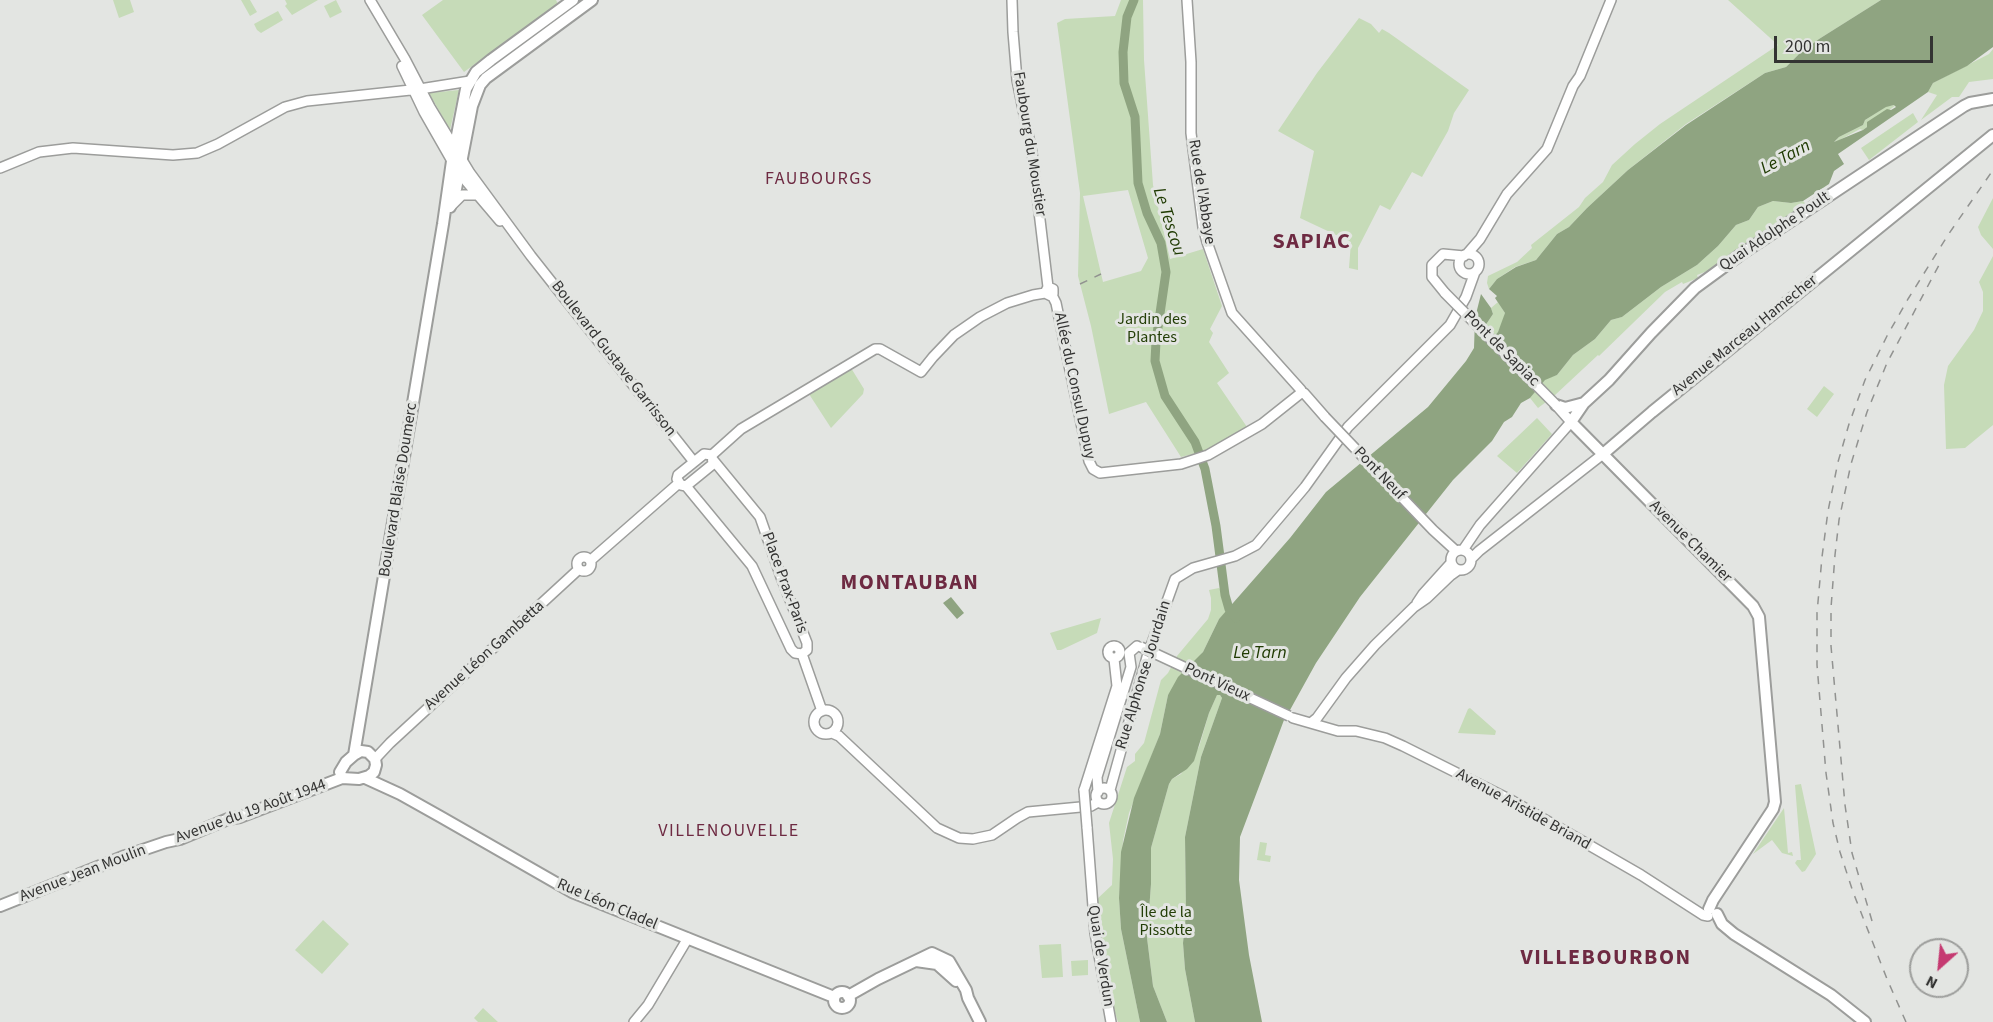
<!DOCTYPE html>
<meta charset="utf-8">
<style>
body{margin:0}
#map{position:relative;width:1993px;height:1022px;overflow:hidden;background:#e3e5e2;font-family:"Source Sans 3",sans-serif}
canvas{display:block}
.north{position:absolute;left:1909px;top:938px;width:60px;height:60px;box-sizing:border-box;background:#e3e5e2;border:2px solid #9d9e9c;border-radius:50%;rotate:207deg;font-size:16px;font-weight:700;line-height:24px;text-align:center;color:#333332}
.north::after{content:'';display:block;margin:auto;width:21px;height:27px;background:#c53a71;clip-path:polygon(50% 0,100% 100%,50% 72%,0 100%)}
.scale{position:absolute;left:1774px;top:36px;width:159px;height:27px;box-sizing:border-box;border:3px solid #333332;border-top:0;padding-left:8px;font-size:18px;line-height:21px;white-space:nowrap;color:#333332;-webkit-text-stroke:4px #e3e5e2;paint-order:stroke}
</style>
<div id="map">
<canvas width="1993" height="1022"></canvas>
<div class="north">N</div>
<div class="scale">200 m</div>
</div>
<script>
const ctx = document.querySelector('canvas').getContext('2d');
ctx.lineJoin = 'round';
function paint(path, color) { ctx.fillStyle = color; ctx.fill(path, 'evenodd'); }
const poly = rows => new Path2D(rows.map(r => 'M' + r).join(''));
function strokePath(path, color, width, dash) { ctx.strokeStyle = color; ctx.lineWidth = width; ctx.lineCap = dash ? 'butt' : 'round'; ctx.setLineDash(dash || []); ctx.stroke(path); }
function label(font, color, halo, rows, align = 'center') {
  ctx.font = font + ' "Source Sans 3",sans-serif'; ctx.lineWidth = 6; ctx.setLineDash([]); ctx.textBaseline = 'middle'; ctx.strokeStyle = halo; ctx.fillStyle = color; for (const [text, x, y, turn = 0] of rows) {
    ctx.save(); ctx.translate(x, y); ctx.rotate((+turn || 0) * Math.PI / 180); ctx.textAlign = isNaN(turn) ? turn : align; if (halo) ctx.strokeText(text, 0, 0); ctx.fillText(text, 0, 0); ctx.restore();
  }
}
paint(poly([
 [113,0,130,0,134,12,119,18],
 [241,0,250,0,257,12,250,16],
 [285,0,318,0,292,15,285,6,287,4],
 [336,0,342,12,330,18,324,6],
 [443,0,556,0,558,4,464,72,422,15],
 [1121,0,1143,0,1144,60,1153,185,1170,259,1203,249,1222,306,1210,329,1213,333,1209,342,1229,373,1217,383,1247,427,1205,451,1181,457,1146,402,1109,414,1091,326,1078,276,1080,193,1057,23,1065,19,1115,16],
 [1128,190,1148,258,1141,271,1103,282,1083,196],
 [1728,0,1881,0,1819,39,1799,54,1786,67,1765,73,1686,124,1628,170,1587,208,1569,227,1557,234,1536,260,1515,267,1497,279,1489,289,1487,283,1488,276,1517,262,1532,248,1531,245,1579,207,1585,198,1603,182,1612,165,1635,144,1660,124,1778,45],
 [278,11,283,20,261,33,257,30,254,24],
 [1359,18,1371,24,1379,33,1382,29,1389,33,1469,90,1454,113,1448,131,1422,177,1412,172,1390,210,1380,205,1358,248,1358,270,1349,268,1351,242,1300,218,1314,151,1278,131,1317,73],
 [1993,49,1993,79,1969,82,1959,97,1952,97,1921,120,1937,95,1928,92,1933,83,1989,54],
 [459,90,450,130,429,93],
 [1896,105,1863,130,1860,129,1834,143,1839,137,1863,125,1865,120,1887,106],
 [1913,113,1918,122,1869,160,1861,148],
 [1993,198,1993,249,1981,235,1978,227],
 [1773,201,1791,203,1803,201,1806,204,1710,270,1697,275,1698,278,1683,284,1682,282,1665,292,1599,356,1598,355,1554,396,1538,408,1530,398,1545,379,1557,375,1573,355,1595,339,1611,320,1622,317,1661,287,1697,265,1718,246,1736,225,1749,220,1758,207],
 [1993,256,1993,425,1965,448,1946,449,1944,385,1948,366,1974,330,1983,311,1983,292,1979,282],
 [1498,302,1505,313,1504,319,1498,332,1489,342,1484,339,1485,326,1493,314,1491,308],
 [851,368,864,389,863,394,831,428,809,394],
 [1824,386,1834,394,1817,417,1807,409],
 [1537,418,1552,434,1517,473,1497,456],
 [1219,588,1225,595,1229,609,1219,619,1203,652,1168,695,1160,734,1129,813,1123,841,1119,898,1121,929,1140,1022,1118,1022,1108,991,1096,918,1096,900,1112,885,1113,859,1109,823,1127,767,1135,761,1135,754,1144,743,1161,680,1168,673,1177,656,1208,619,1211,610,1211,598,1209,590],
 [1101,618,1097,633,1061,650,1057,650,1050,633],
 [1217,695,1220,695,1222,698,1201,757,1185,837,1186,914,1183,943,1185,969,1195,1022,1167,1022,1153,986,1147,938,1151,884,1151,848,1169,784,1172,779,1181,774,1199,747,1209,713],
 [1470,708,1496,731,1495,735,1458,733,1468,709],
 [1801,784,1816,854,1805,871,1802,872,1795,863,1797,860,1801,860,1795,785],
 [1784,808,1788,853,1792,852,1793,856,1782,853,1772,840,1753,854],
 [1260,842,1267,843,1265,855,1271,856,1270,862,1257,860],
 [323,920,349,944,322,974,295,950],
 [1061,944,1063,977,1042,978,1039,945],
 [1088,960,1088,975,1072,976,1071,961],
 [483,1008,498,1022,478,1022,474,1018]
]), '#c6dbb8');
paint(poly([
 [1881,0,1993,0,1993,47,1967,66,1933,83,1928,92,1838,154,1844,164,1834,171,1829,184,1803,201,1791,203,1773,201,1758,207,1749,220,1736,225,1718,246,1697,265,1661,287,1622,317,1611,320,1595,339,1573,355,1557,375,1545,380,1530,398,1521,403,1512,417,1504,422,1492,441,1453,480,1360,597,1316,663,1290,710,1287,712,1240,837,1239,880,1249,955,1262,1022,1195,1022,1185,969,1183,943,1186,914,1185,837,1201,757,1222,698,1220,695,1217,695,1209,713,1194,761,1187,769,1172,779,1169,784,1151,848,1151,884,1147,938,1153,986,1167,1022,1140,1022,1121,929,1119,898,1121,852,1134,798,1160,734,1168,695,1178,677,1203,652,1219,619,1290,538,1326,492,1428,407,1466,361,1474,348,1475,318,1481,294,1491,308,1493,314,1485,326,1484,339,1489,342,1498,332,1505,313,1495,298,1497,296,1489,289,1497,279,1516,267,1536,260,1557,234,1569,227,1587,208,1628,170,1686,125,1765,73,1786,67,1799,54,1819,39],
 [1894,105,1896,107,1891,110,1887,109,1867,122,1867,127,1863,130,1834,142,1839,137,1863,125,1865,120,1886,107],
 [951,597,964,613,957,619,943,603]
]), '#8fa481');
strokePath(poly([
 [1134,0,1127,17,1123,52,1124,83,1135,117,1138,183,1147,213,1161,243,1166,272,1156,341,1155,361,1165,396,1195,442,1205,469,1216,526,1225,595,1229,609,1236,618]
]), '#8fa481', 9);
const secondary = poly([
 [370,0,405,59,430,107,470,173,531,256,694,462],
 [1012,0,1013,32,1017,80,1032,153,1048,287],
 [1187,0,1191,62,1191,133,1203,227,1207,242,1232,313,1301,390],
 [402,66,424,112,452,161,466,181,500,221],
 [0,168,39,152,73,148,173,155,197,153,218,144,285,107,307,101,420,89,470,81],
 [451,206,462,195,478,195],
 [1467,254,1480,239,1507,194,1547,149,1573,86,1580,76,1611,0],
 '1459 264a10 10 0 1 1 20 0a10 10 0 1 1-20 0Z',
 [1445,293,1432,277,1432,265,1443,254,1464,256],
 [1052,295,1056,303,1089,461,1093,469,1100,473,1181,464,1208,455,1262,424,1301,393],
 [1304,393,1325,417],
 [704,454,712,455,713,464,686,486,681,485,677,479,678,475,704,454],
 [712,455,741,429,875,349,880,349,921,372,933,357,954,335,980,317,1007,303,1033,295,1045,293,1051,296,1053,294,1053,289,1048,287,1045,293],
 [714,461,760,517,781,577,807,643,807,650,802,654],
 [1390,485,1433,530,1456,551],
 [686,486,752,566,791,649,795,653,802,654],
 '1451 560a10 10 0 1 1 20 0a10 10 0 1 1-20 0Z',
 [1463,550,1480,525,1571,422,1556,405],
 '577 564a7 7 0 1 1 14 0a7 7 0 1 1-14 0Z',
 [1471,559,1479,551,1603,454],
 [591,560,679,483],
 [1417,603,1423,594,1451,563],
 '1108 652a6 6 0 1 1 12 0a6 6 0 1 1-12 0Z',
 [802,654,822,711],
 '814 722a12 12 0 1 1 24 0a12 12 0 1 1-24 0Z',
 [1293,718,1338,731,1356,731,1385,738,1403,746,1509,799,1641,875,1703,915,1708,916],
 [1312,722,1317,718,1346,678,1375,645,1414,607,1427,598,1451,575,1458,570],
 [832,733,839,736,937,828,959,838,973,839,992,835,1017,818,1028,812,1091,806,1098,802],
 [375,759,390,743,579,569],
 '1096 796a8 8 0 1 1 16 0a8 8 0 1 1-16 0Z',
 [1084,790,1117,686,1114,659],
 [1110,790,1147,657,1175,579,1193,568,1235,556,1256,545,1305,487,1348,427,1450,325,1466,297,1475,272],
 [1098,792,1097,777,1131,667,1129,653,1137,646],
 [1087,827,1095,933,1111,1022],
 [634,1022,648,1005,688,938]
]);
const primary = poly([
 [450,207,456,189,472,106,480,85,486,78,592,0],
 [1556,405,1565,408,1584,403],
 [1603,454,1652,412,1993,135],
 [361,751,368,752,375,759,376,765,374,772,369,776,359,779,342,778,340,772,346,762,354,755,361,751],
 [354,755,443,224,452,161,466,89,476,72,491,60,573,0],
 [365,778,400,794,441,817,572,892,834,997],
 [0,906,125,856,166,842,180,839,228,819,240,817,342,778],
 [1709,909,1713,900,1773,809,1775,802,1759,617,1753,606,1571,422,1584,403,1609,380,1651,333,1695,288,1740,255,1964,106,1970,103,1993,99],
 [1717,914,1722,924,1734,934,1831,995,1865,1022],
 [916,961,937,964,956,981],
 '834 1000a8 8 0 1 1 16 0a8 8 0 1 1-16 0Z',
 [848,996,878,979,932,953,949,961,966,990,968,998,980,1022]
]);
strokePath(secondary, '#9c9d9b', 12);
strokePath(primary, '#9c9d9b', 14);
strokePath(secondary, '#fff', 9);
strokePath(primary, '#fff', 10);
strokePath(poly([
 [1080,284,1101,274],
 [1872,921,1852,853,1845,805,1831,646,1831,608,1835,555,1839,520,1851,464,1867,412,1887,363,1939,265],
 [1906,1022,1887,979,1853,892,1840,852,1833,823,1826,773,1817,665,1817,613,1822,557,1828,511,1838,462,1849,424,1865,380,1887,336,1908,299,1948,235,1993,170]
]), '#919290', 1.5, [8, 8]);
const secondaryBridge = poly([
 [1445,293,1556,405],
 [1325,417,1390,485],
 [1141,647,1289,716],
 [1084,790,1087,827]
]);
strokePath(secondaryBridge, '#9c9d9b', 12, []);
strokePath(secondaryBridge, '#fff', 9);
label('16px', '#333332', '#e3e5e2', [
 ["Faubourg du Moustier",1029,144,81],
 ["Rue de l'Abbaye",1201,192,81],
 ["Quai Adolphe Poult",1775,232,-34],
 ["Avenue Marceau Hamecher",1745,336,-39],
 ["Pont de Sapiac",1501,349,45],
 ["Boulevard Gustave Garrisson",613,359,52],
 ["Allée du Consul Dupuy",1074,386,78],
 ["Pont Neuf",1379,474,46],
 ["Boulevard Blaise Doumerc",399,490,-81],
 ["Avenue Chamier",1690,542,45],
 ["Place Prax-Paris",784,583,70],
 ["Avenue Léon Gambetta",485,656,-42],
 ["Rue Alphonse Jourdain",1144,675,-73],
 ["Pont Vieux",1217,683,25],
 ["Avenue Aristide Briand",1523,810,29],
 ["Avenue du 19 Août 1944",251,812,-20],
 ["Avenue Jean Moulin",83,874,-21],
 ["Rue Léon Cladel",607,905,23],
 ["Quai de Verdun",1100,956,81]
]);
label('16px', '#233e07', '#e3e5e2', [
 ["Jardin des",1152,320],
 ["Plantes",1152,338],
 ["Île de la",1166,913],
 ["Pissotte",1166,931]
]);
label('italic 18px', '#203b03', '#e3e5e2', [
 ["Le Tarn",1786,158,-28],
 ["Le Tescou",1168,222,72],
 ["Le Tarn",1260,654]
]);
ctx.letterSpacing = '1.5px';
label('18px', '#6e2a42', '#e3e5e2', [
 ["FAUBOURGS",819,180],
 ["VILLENOUVELLE",729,832]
]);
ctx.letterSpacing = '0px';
ctx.letterSpacing = '1.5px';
label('bold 22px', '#6e2a42', '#e3e5e2', [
 ["SAPIAC",1312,243],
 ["MONTAUBAN",910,584],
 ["VILLEBOURBON",1606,959]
]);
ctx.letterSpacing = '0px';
</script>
